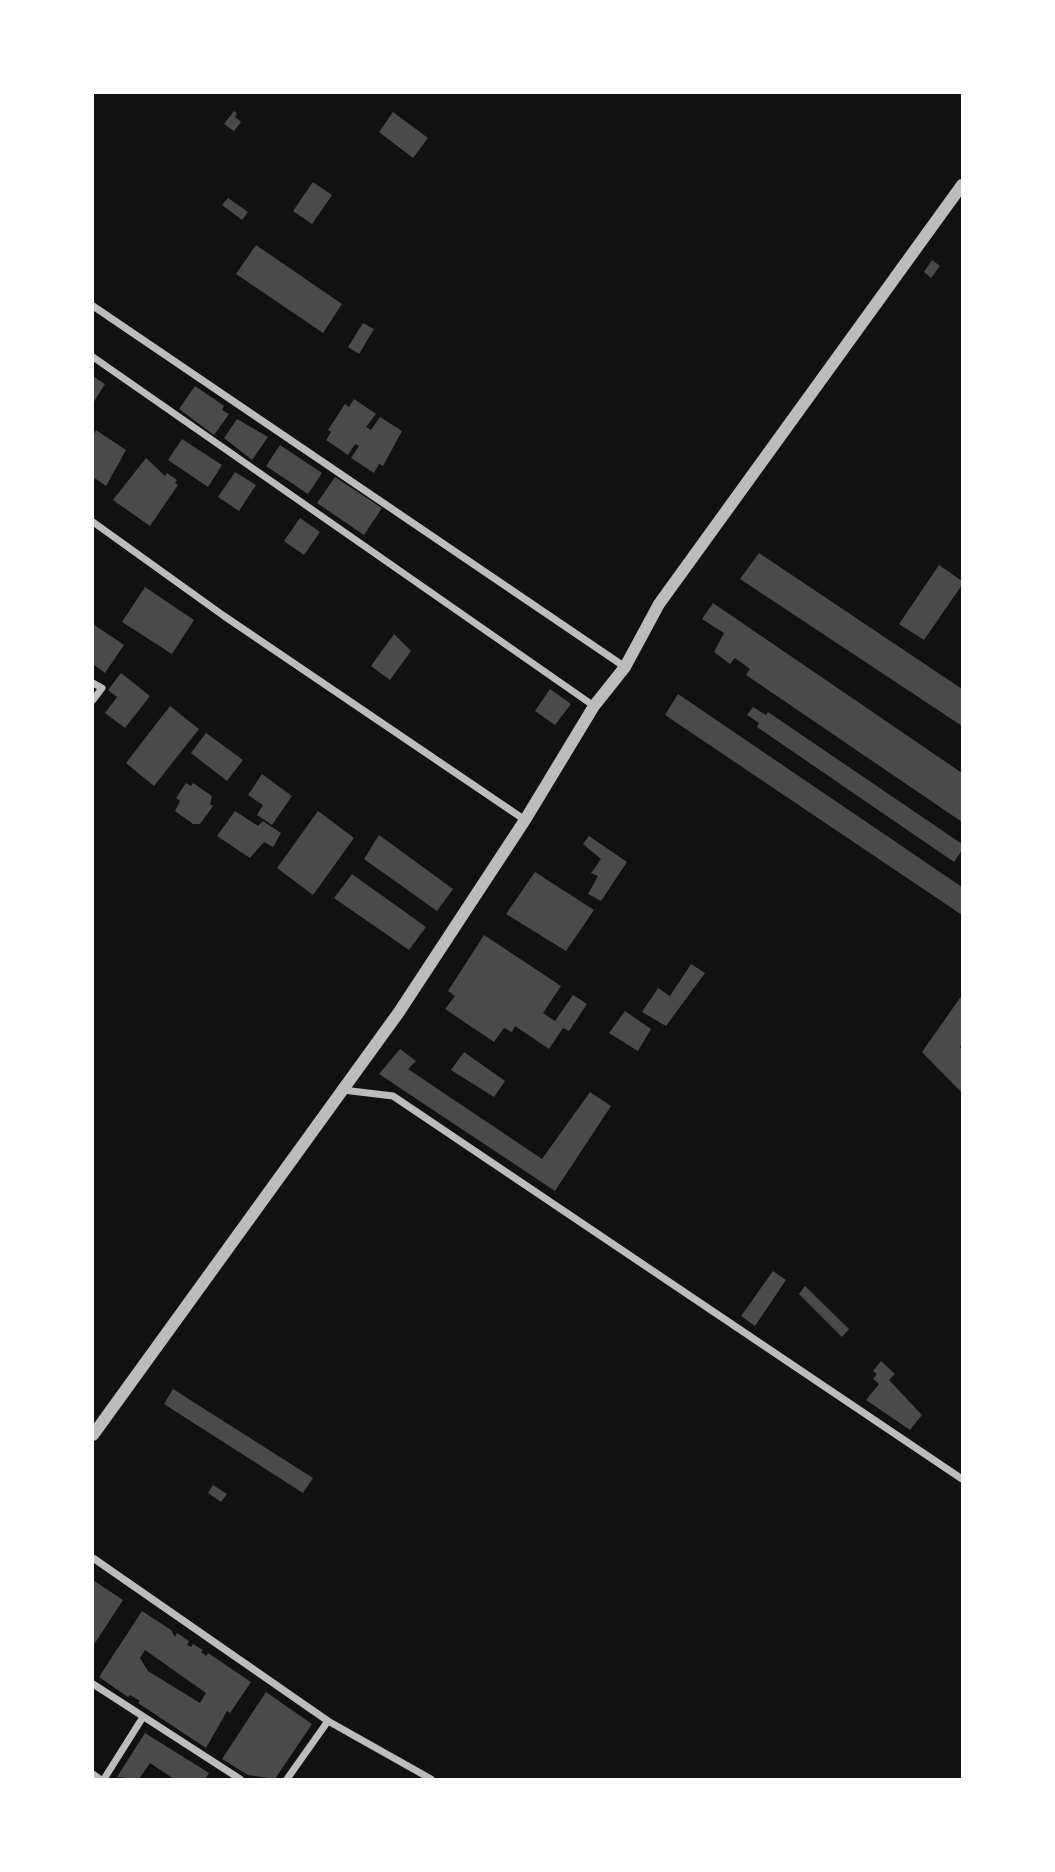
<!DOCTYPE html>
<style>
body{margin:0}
#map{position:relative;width:1055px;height:1872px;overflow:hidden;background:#111;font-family:"Roboto Serif",serif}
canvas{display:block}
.frame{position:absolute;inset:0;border:94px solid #fff;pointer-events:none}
</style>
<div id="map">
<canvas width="1055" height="1872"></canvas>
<div class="frame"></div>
</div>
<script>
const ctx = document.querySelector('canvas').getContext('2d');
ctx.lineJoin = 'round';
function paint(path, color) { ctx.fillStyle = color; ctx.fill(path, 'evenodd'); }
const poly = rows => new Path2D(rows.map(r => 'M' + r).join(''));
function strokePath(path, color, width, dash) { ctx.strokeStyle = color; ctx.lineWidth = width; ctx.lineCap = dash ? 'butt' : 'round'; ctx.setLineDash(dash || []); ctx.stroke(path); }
paint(poly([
 [234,111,237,113,235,117,241,122,234,131,224,124],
 [393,112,428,138,413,158,379,132],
 [313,182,332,195,312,224,293,211],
 [228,198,248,212,242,220,222,205],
 [256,245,342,304,323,333,236,274],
 [932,260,940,266,931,278,924,272],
 [363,323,374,329,359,354,348,347],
 [93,376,105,384,93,403],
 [195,386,224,406,222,410,229,414,214,435,179,409],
 [354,399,376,414,366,427,371,430,380,417,402,431,383,466,379,464,374,473,351,458,359,446,355,444,348,455,326,440,331,432,328,430,345,404,349,407],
 [237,419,268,437,252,460,224,438],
 [96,430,126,450,106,486,93,477,93,436],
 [182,439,222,465,208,487,168,460],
 [280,445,322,473,308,494,266,466],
 [146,458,165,476,167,473,177,480,175,483,178,485,150,526,113,500],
 [235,472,256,485,239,511,218,497],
 [335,477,382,508,364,535,317,503],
 [300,518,320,532,304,555,284,541],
 [759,553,962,689,962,726,740,579],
 [939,565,962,581,962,585,924,640,899,624],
 [145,587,194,620,172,654,122,622],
 [713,603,962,773,962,822,746,675,750,669,735,658,730,664,714,652,724,633,702,619],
 [93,624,124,645,105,673,93,664],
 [394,634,411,651,390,680,371,666],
 [121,673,150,696,125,728,105,713,117,697,108,690],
 [550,689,571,704,555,725,535,711],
 [678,694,962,887,962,915,665,715],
 [170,706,199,729,154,786,126,763],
 [753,707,766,715,768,712,962,844,962,850,954,862,757,727,759,723,747,715],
 [206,733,243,760,227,781,191,753],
 [262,774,292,796,272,825,257,815,263,805,248,795],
 [186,783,191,786,193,783,212,796,210,804,213,806,200,824,193,824,175,811,180,801,176,798],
 [235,811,258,826,263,821,281,833,273,847,264,842,250,858,217,836],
 [318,811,354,838,313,895,277,868],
 [379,835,453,889,437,911,364,859],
 [589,836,627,862,601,901,588,894,598,876,591,873,601,859,583,844],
 [535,872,594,910,566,951,506,914],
 [352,874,426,927,409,950,334,898],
 [484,935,561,986,543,1013,555,1021,573,995,587,1004,569,1031,563,1028,549,1049,515,1026,512,1032,504,1028,494,1042,445,1009,455,996,448,991],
 [691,964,705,973,666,1026,642,1012,658,988,670,996],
 [962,995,962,1044,960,1047,962,1050,962,1093,922,1052],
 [625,1011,651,1029,638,1051,609,1033],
 [400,1049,416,1061,408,1069,542,1159,590,1092,611,1106,555,1191,379,1074],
 [464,1052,505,1081,494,1097,451,1070],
 [773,1271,786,1280,755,1326,741,1316],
 [805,1286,849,1329,842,1337,799,1294],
 [881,1361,895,1374,889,1380,922,1415,910,1430,866,1400,879,1384,873,1379,877,1374,873,1371],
 [173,1389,313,1478,303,1493,164,1404],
 [213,1485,227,1494,221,1502,208,1493],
 [93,1580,123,1600,93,1646],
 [142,1611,171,1630,175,1637,177,1633,189,1641,187,1645,191,1647,193,1644,203,1650,201,1652,206,1656,208,1653,251,1682,230,1713,227,1711,206,1748,138,1703,140,1701,130,1695,128,1697,99,1677],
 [145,1650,206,1693,200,1703,148,1671,140,1658],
 [266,1692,312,1724,275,1779,248,1775,222,1759],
 [145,1733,209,1773,205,1779,174,1779,150,1763,139,1779,117,1777]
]), '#4a4a4a');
strokePath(poly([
 [93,306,625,667],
 [93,357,594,706],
 [93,522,224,616,525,820],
 [93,683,102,688,93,700],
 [343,1090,393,1096,962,1479],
 [93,1558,328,1721,431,1779],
 [93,1684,240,1779],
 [93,1774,100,1779],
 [104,1779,143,1717],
 [287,1779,328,1721]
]), '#bcbcbc', 7);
strokePath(poly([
 [93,1435,399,1012,525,820,594,706,625,667,659,604,962,185]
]), '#bcbcbc', 12);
</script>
